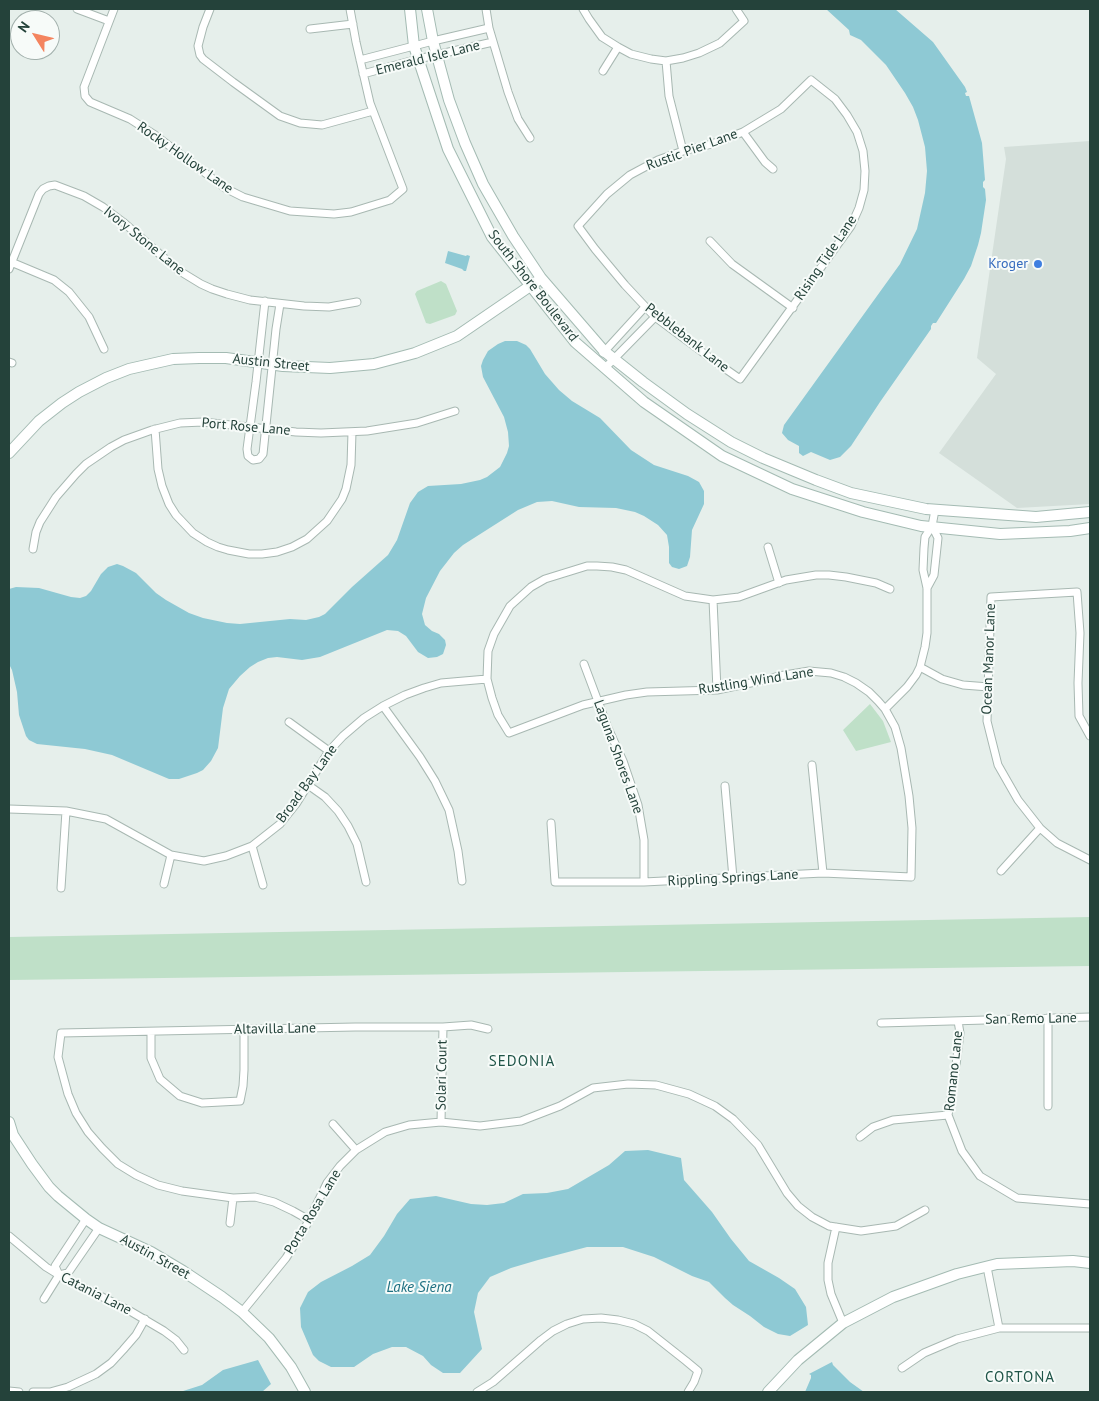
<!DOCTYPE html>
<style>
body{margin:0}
#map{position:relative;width:1099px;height:1401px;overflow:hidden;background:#e6efeb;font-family:"PT Sans",sans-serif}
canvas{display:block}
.frame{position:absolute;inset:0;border:10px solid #24423a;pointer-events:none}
.north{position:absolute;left:10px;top:10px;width:50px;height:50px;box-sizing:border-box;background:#f7fbf9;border:1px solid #a3b1ad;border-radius:50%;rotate:306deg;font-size:14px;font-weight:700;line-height:20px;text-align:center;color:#24423a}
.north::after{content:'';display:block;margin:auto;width:18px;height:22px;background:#f4845f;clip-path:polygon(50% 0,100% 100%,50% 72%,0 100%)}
</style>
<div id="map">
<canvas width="1099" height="1401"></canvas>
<div class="frame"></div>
<div class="north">N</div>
</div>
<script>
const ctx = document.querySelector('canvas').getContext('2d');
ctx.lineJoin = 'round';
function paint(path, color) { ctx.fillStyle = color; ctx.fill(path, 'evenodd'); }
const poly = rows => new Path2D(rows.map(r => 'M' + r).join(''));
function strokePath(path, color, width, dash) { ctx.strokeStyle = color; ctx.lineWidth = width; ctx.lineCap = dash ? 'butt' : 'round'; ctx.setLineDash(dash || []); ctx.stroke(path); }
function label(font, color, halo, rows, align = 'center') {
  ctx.font = font + ' "PT Sans",sans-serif'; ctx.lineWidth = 4; ctx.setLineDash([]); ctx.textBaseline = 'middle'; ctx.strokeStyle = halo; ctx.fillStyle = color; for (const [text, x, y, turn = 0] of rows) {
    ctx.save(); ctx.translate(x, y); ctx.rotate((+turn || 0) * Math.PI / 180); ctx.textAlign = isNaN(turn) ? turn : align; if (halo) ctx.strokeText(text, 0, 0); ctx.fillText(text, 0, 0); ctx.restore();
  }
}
paint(poly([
 [1090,141,1090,504,1017,508,939,453,996,374,977,358,1006,159,1004,147]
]), '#d4dfda');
paint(poly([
 [441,281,446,284,457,311,455,315,430,324,426,323,415,294,417,291],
 [870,704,883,721,891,742,856,751,843,730],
 [1090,917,1090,966,9,980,9,937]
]), '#bfe0c8');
paint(poly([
 [826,9,895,9,933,42,965,87,967,92,965,93,966,96,969,96,982,143,985,180,983,182,983,187,985,189,986,200,981,233,978,245,971,266,964,279,936,323,933,323,931,326,931,329,880,402,851,446,840,457,830,460,811,452,803,456,799,453,799,446,788,440,782,433,784,425,900,264,917,229,925,193,927,171,925,147,918,120,913,107,905,93,886,65,861,40,850,35,849,30],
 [448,251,466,256,467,255,470,256,466,271,464,271,462,269,445,263],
 [505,341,517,341,526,345,530,349,545,374,559,390,572,401,600,418,631,450,654,465,688,476,699,482,704,491,704,504,692,530,690,557,687,566,679,569,672,567,669,563,669,547,667,535,658,525,644,516,635,512,616,508,579,507,552,501,537,502,518,510,463,545,454,553,440,571,426,598,422,614,425,625,432,631,439,634,445,640,446,645,443,654,437,657,428,658,418,652,406,636,398,631,387,630,320,657,302,660,277,657,268,658,258,662,250,667,240,676,229,689,223,708,218,748,211,761,203,770,197,773,179,779,169,779,112,755,85,749,37,744,29,740,26,736,19,715,17,692,12,670,9,664,9,589,16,587,39,588,71,597,80,598,86,596,91,591,101,574,108,567,117,564,123,566,136,573,156,593,166,600,189,613,203,618,227,623,240,624,290,619,306,620,319,617,325,614,352,587,388,555,397,540,410,503,418,492,428,486,461,484,480,480,487,477,500,467,507,453,509,446,508,432,504,417,483,377,481,366,483,360,488,351,498,344],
 [648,1150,681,1158,684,1180,712,1212,731,1239,749,1261,779,1278,795,1289,806,1307,808,1325,790,1336,778,1334,764,1327,750,1316,733,1305,725,1298,709,1282,692,1276,654,1257,623,1247,587,1247,538,1260,511,1268,490,1277,478,1293,474,1312,482,1349,460,1373,443,1373,431,1365,423,1356,406,1347,392,1347,373,1354,354,1367,331,1367,319,1361,313,1355,301,1327,300,1308,308,1292,321,1282,352,1266,370,1255,384,1236,397,1214,410,1199,436,1196,471,1204,487,1205,504,1203,523,1194,547,1193,568,1189,609,1165,625,1151],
 [258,1360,271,1384,262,1392,180,1392,202,1385,223,1370],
 [832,1362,833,1365,850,1382,864,1392,805,1392,811,1378,811,1375,809,1374]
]), '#8ec9d4');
const street = poly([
 [77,9,109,21],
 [114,9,84,87,85,96,90,102,130,119,155,135,225,188,243,197,290,211,334,214,351,212,390,200,403,189,370,103,356,42,350,9],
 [210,9,203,27,198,46,200,55,203,59,233,82,280,116,300,123,322,125,373,111],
 [486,9,489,28,508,92,518,119,530,138],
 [583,9,589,19,602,37,618,47,631,54,651,59,666,61,683,58,699,53,720,43,744,21,736,9],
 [310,29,353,24],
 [360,60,433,41,489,28],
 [666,61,669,96,683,151],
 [603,71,618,47],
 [363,74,418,59,493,42],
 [811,80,835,99,847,115,857,132,863,151,865,171,864,190,859,208,851,226,740,379,717,363,655,317,625,285,595,249,578,226,607,194,630,175,658,160,683,151,712,144,743,132,781,109,811,80],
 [743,132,765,162,773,169],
 [710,241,732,264,793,308],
 [11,262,54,280,69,292,89,317,104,349],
 [9,269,39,194,43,189,49,186,55,185,84,196,103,207,123,222,178,270,201,284,212,289,227,294,250,300,304,306,329,307,357,302],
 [265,301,256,382,247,449,248,456,253,460,259,459,263,454,276,329,280,304],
 [603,353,645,307],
 [9,362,12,363],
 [605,368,655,317],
 [155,429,158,469,162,486,169,504,176,515,193,533,207,542,218,547,228,550,249,554,262,554,277,552,292,547,307,539,327,521,342,499,346,489,351,465,352,432],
 [768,547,779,583],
 [33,549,36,532,40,522,56,497,76,474,86,464,111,447,124,440,152,430,180,423,203,422,296,432,321,433,367,431,417,423,455,411],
 [927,588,934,575,938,538,932,526],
 [713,600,717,690],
 [584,664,608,728,623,761,638,805,644,840,644,882],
 [920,667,942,679,963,685,989,687],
 [383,706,420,757,435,781,449,810,458,851,462,881],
 [885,709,907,687,916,675,920,667,925,647,927,633,927,588,923,570,924,548,925,537,932,526,935,510],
 [289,722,329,751],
 [1090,736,1079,716,1078,683,1080,633,1077,592,991,597,987,721,998,765,1018,800,1040,828,1057,843,1090,860],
 [812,765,823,873],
 [308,785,325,797,338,811,348,826,357,844,366,882],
 [725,786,733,878],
 [9,809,66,811,106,819,171,855,204,861,226,856,252,846,280,824,296,804,329,751,343,736,364,718,383,706,405,695,424,688,441,683,487,679],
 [551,823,555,882,644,882,823,873,911,877,912,828,909,796,901,748,895,727,885,709,878,701,869,692,856,683,844,677,831,673,809,671,779,676,760,681,717,690,647,692,626,695,583,705,509,733,498,715,492,698,487,679,488,651,494,634,510,606,531,587,545,579,587,566,597,566,612,567,626,570,685,596,713,600,739,597,786,580,816,575,829,575,846,577,876,583,890,589],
 [252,846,263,885],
 [1001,871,1040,828],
 [164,884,171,855],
 [61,888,66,811],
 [958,1021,960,1033,954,1081,948,1115,962,1151,980,1176,1017,1198,1090,1204],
 [881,1023,1090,1017],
 [151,1032,151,1058,160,1079,180,1096,202,1103,240,1101,243,1086,244,1070,244,1029],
 [1048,1106,1048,1018],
 [441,1122,443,1027],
 [333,1124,356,1150],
 [860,1137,873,1127,893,1120,948,1115],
 [309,1220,293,1211,274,1202,255,1197,233,1198,182,1191,158,1185,136,1175,118,1164,102,1148,88,1132,76,1113,68,1094,58,1057,61,1033,355,1027,443,1027,471,1025,488,1029],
 [230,1223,233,1198],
 [836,1227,828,1263,828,1280,831,1294,843,1323],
 [9,1236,46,1267,59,1275,130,1311,164,1331,176,1340,184,1350],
 [987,1267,999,1328],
 [59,1275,55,1266,86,1219],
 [44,1299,59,1275,68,1273,99,1228],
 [242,1312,286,1258,306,1226,327,1183,340,1166,356,1150,385,1132,409,1125,441,1122,480,1126,521,1121,560,1106,593,1088,628,1084,656,1085,689,1094,715,1106,733,1119,758,1145,787,1193,798,1206,812,1217,829,1226,861,1231,896,1226,925,1210],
 [902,1368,924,1353,957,1339,999,1328,1090,1328],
 [9,1391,19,1392],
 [33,1392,50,1392,68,1387,96,1374,111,1363,123,1350,136,1335,145,1319],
 [477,1392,493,1382,541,1340,553,1331,567,1324,583,1319,601,1318,618,1320,634,1324,648,1331,686,1361,698,1371,694,1382,688,1392]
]);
const secondary = poly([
 [410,9,414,46,448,149,492,237,575,342,644,402,722,456,792,489,863,512,921,526,1000,534,1070,531,1090,528],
 [427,9,433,41,449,100,465,143,483,184,513,236,541,278,604,351,643,382,687,414,731,442,763,458,816,480,851,493,926,509,1036,517,1090,512],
 [9,453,39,421,62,403,79,392,106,378,129,369,173,359,199,358,226,358,283,366,330,368,374,364,415,353,457,336,536,282],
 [9,1122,13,1135,32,1164,49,1187,58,1196,86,1219,99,1228,151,1252,183,1271,222,1297,242,1312,269,1338,291,1367,305,1392],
 [768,1392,798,1360,843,1323,893,1297,957,1274,997,1264,1073,1261,1090,1263]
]);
strokePath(street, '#a8b8b2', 9);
strokePath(secondary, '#a4bbb3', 12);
strokePath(street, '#fff', 7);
strokePath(secondary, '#fff', 10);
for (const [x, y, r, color] of [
 [1038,264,5,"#3f7fe0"]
]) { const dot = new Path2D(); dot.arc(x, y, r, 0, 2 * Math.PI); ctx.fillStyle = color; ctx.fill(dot); strokePath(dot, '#f7fbf9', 2); }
label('14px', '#24423a', '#f7fbf9', [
 ["Emerald Isle Lane",428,58,-14],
 ["Rustic Pier Lane",692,150,-20],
 ["Rocky Hollow Lane",185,158,35],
 ["Ivory Stone Lane",144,241,39],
 ["Rising Tide Lane",826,258,-56],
 ["South Shore Boulevard",533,286,52],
 ["Pebblebank Lane",687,338,38],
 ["Austin Street",271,363,6],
 ["Port Rose Lane",246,427,5],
 ["Ocean Manor Lane",989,659,-88],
 ["Rustling Wind Lane",756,681,-9],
 ["Laguna Shores Lane",618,757,70],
 ["Broad Bay Lane",307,784,-54],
 ["Rippling Springs Lane",733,878,-3],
 ["San Remo Lane",1031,1019,-1],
 ["Altavilla Lane",275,1029,-1],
 ["Romano Lane",954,1071,-84],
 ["Solari Court",442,1075,-89],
 ["Porta Rosa Lane",313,1212,-59],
 ["Austin Street",155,1257,29],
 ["Catania Lane",96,1294,27]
]);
label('14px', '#366cbe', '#f7fbf9', [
 ["Kroger",1028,264]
], 'right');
ctx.letterSpacing = '1px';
label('15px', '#1f5548', '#f7fbf9', [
 ["SEDONIA",522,1062],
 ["CORTONA",1020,1378]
]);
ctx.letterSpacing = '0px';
label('italic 15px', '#1c6f80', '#f7fbf9', [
 ["Lake Siena",419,1288]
]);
</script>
